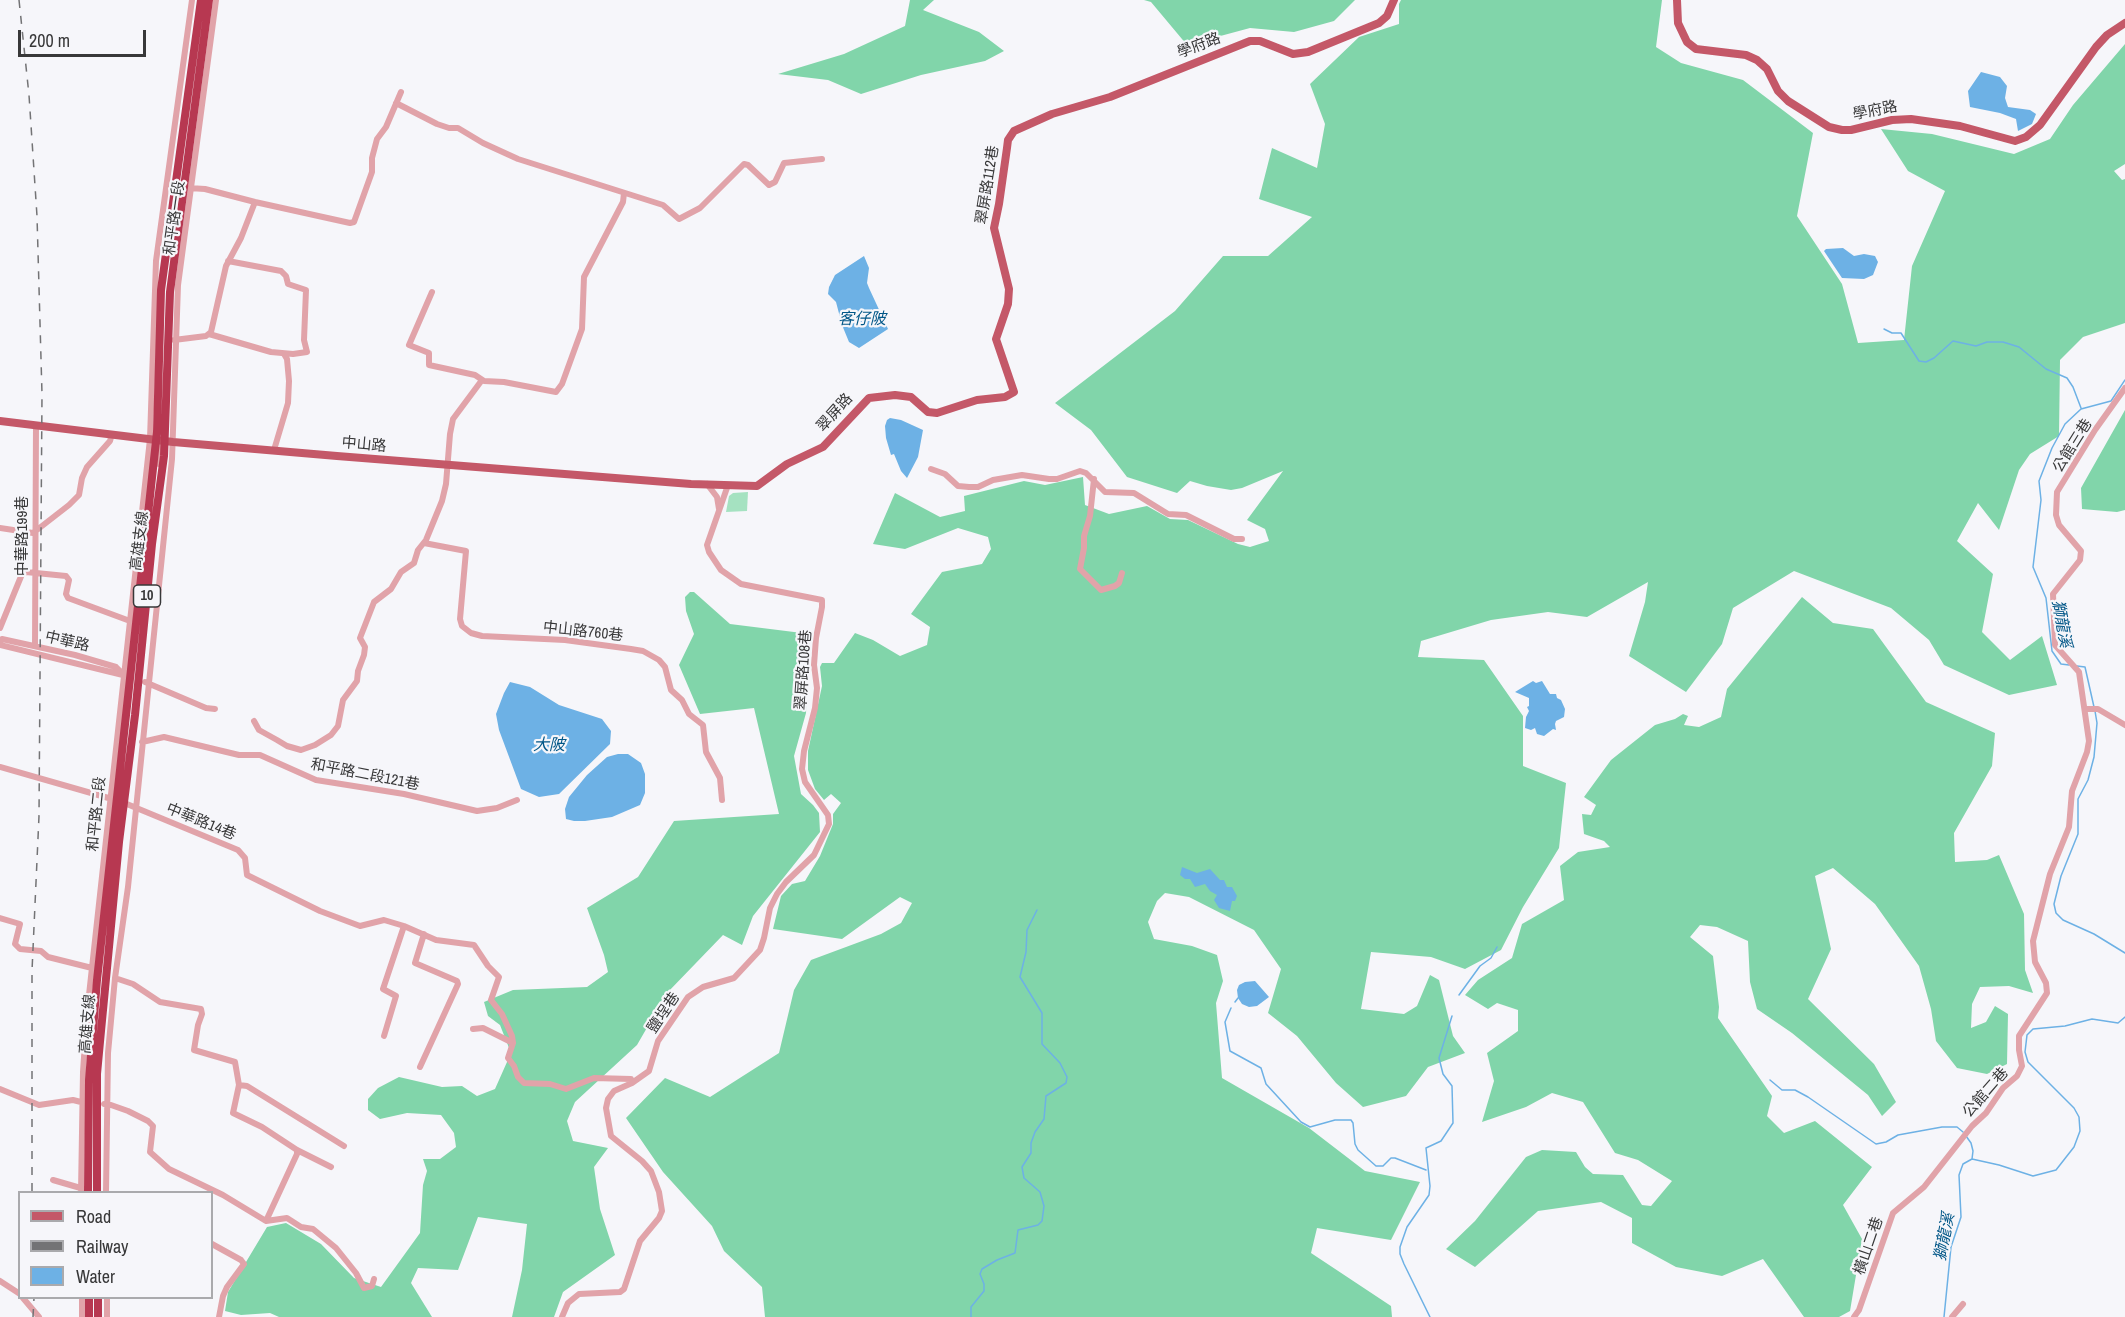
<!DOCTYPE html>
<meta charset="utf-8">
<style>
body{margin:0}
#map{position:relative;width:2125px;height:1317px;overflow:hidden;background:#f6f6fa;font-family:"Archivo Narrow",sans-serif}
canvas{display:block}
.legend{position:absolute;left:18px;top:1191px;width:195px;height:108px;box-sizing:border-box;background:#f6f6fa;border:2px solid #aaaaad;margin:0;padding:8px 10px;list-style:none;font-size:18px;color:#383839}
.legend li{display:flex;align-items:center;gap:12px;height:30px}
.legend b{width:30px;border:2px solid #aaaaad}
.scale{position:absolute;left:18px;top:30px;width:128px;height:27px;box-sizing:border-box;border:3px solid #383839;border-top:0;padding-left:8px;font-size:18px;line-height:21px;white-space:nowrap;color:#383839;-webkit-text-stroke:4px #f6f6fa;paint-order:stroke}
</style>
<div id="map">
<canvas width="2125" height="1317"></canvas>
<ul class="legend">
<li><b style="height:8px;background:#c45868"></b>Road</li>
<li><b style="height:8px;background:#737375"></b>Railway</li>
<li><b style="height:16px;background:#6db1e5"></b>Water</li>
</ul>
<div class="scale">200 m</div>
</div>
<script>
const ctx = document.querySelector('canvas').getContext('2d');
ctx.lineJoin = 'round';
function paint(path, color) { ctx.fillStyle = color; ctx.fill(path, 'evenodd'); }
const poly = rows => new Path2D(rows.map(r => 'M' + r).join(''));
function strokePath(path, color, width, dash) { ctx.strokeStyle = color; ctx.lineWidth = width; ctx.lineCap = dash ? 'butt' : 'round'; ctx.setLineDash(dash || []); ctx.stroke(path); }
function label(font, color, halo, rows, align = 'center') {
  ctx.font = font + ' "Archivo Narrow","Noto Sans TC",sans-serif'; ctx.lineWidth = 4.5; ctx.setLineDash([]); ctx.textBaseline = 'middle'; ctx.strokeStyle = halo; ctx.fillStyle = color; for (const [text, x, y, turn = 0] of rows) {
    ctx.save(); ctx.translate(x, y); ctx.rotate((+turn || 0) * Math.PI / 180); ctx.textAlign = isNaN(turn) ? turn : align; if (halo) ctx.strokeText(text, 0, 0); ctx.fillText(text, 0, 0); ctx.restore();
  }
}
paint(poly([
 [748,492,747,511,726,512,729,496,733,493]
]), '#a5e2c1');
paint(poly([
 [910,0,934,0,923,10,979,32,1004,51,985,61,921,75,861,94,828,80,778,74,844,54,905,26],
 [1144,0,1355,0,1334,21,1294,32,1250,28,1187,45,1151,2],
 [1401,0,1662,0,1656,47,1681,63,1743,80,1813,133,1797,216,1842,284,1858,343,1904,340,1912,266,1945,191,1908,171,1881,129,1932,134,2014,154,2050,139,2073,105,2125,44,2125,164,2114,171,2122,180,2125,179,2125,323,2083,337,2060,360,2059,436,2030,454,2019,470,1999,530,1978,503,1957,541,1993,574,1982,632,2010,660,2042,636,2057,685,2009,695,1944,665,1929,640,1891,608,1794,571,1733,608,1722,644,1686,692,1629,656,1645,602,1648,582,1587,617,1548,612,1491,620,1421,641,1418,657,1484,660,1523,716,1523,766,1566,783,1559,848,1523,907,1501,950,1465,969,1431,957,1371,952,1361,1009,1404,1014,1417,1006,1430,975,1439,980,1453,1036,1465,1053,1428,1067,1406,1096,1363,1107,1336,1083,1297,1036,1268,1013,1281,969,1254,930,1189,897,1165,893,1157,901,1148,922,1154,939,1192,946,1217,955,1223,981,1216,1003,1222,1078,1309,1128,1365,1171,1420,1182,1391,1240,1317,1228,1311,1253,1391,1306,1392,1317,765,1317,762,1287,724,1251,712,1226,663,1172,626,1118,665,1078,710,1097,779,1053,794,990,811,960,881,934,901,923,912,903,900,897,842,939,773,929,781,896,792,884,805,881,820,856,833,824,833,814,841,803,831,794,824,800,815,789,808,770,808,751,822,686,820,667,822,663,834,663,855,633,873,640,900,656,927,645,930,627,911,614,942,572,982,564,991,549,988,537,958,528,905,549,873,544,895,493,940,517,965,511,964,496,1024,481,1045,485,1083,477,1085,505,1109,514,1147,506,1170,519,1188,520,1238,544,1250,547,1269,541,1265,529,1247,520,1283,471,1242,488,1231,490,1207,486,1190,481,1177,493,1127,477,1091,430,1055,403,1175,311,1223,256,1268,256,1312,217,1259,199,1272,148,1317,168,1325,124,1310,84,1359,37,1399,24,1399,4],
 [2125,410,2125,510,2117,512,2082,509,2081,488],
 [690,592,694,592,730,624,810,634,806,713,794,756,801,794,813,805,819,813,820,832,753,916,742,945,723,935,667,993,637,1045,575,1102,567,1121,573,1141,608,1148,594,1167,600,1209,615,1255,563,1292,554,1317,512,1317,522,1270,527,1224,478,1217,458,1270,418,1268,411,1283,432,1317,279,1317,270,1313,241,1315,225,1311,228,1292,267,1227,286,1223,321,1244,354,1278,381,1287,420,1233,423,1185,427,1171,423,1159,440,1159,456,1147,454,1133,441,1115,407,1113,380,1119,368,1110,368,1099,378,1088,399,1077,442,1087,462,1086,477,1096,495,1089,511,1053,500,1025,488,1016,484,1002,513,990,587,987,608,972,604,955,587,908,638,877,674,821,779,814,754,708,700,714,679,665,694,634,686,611,685,597],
 [1802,597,1833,623,1873,629,1926,702,1995,733,1992,766,1954,833,1955,862,1987,860,1999,855,2024,914,2025,970,2033,993,2009,986,1980,987,1972,1004,1971,1028,1986,1022,1995,1006,2008,1014,2007,1064,1987,1074,1957,1068,1936,1041,1931,1009,1919,966,1875,904,1833,868,1815,876,1831,949,1808,999,1874,1064,1896,1102,1882,1116,1868,1095,1792,1033,1757,1009,1750,982,1748,941,1717,927,1700,925,1690,937,1713,956,1719,1007,1718,1018,1772,1096,1767,1116,1784,1133,1815,1121,1872,1167,1843,1205,1862,1239,1850,1311,1839,1317,1804,1317,1763,1259,1722,1276,1676,1267,1632,1243,1632,1218,1601,1202,1538,1211,1475,1267,1446,1249,1475,1221,1526,1157,1542,1150,1576,1152,1585,1167,1593,1174,1623,1175,1642,1205,1651,1206,1672,1181,1638,1160,1615,1153,1583,1102,1552,1093,1526,1107,1482,1122,1494,1081,1487,1053,1518,1031,1518,1010,1497,1003,1488,1009,1465,995,1478,980,1512,958,1522,924,1564,900,1560,866,1578,852,1610,847,1604,841,1584,834,1582,814,1591,815,1596,805,1584,797,1611,760,1655,725,1675,719,1683,714,1688,716,1684,725,1699,727,1721,717,1727,689]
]), '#81d5aa');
paint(poly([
 [1981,72,2000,77,2007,86,2005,98,2008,107,2030,110,2036,114,2032,124,2018,131,2016,119,2000,113,1970,107,1968,91],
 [1843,248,1854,256,1864,254,1875,256,1878,262,1873,275,1864,279,1842,278,1824,251,1826,249],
 [864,256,869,268,867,283,869,288,888,329,859,348,849,342,842,325,836,302,828,294,829,287,835,275],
 [890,418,901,420,923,430,918,457,907,478,901,471,894,454,891,455,886,438,885,426,887,420],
 [1533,681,1536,683,1542,681,1550,694,1556,694,1557,698,1561,700,1565,709,1564,717,1556,721,1555,724,1556,730,1553,729,1544,736,1537,734,1535,728,1531,730,1525,728,1526,717,1529,711,1527,707,1529,706,1529,698,1515,692],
 [510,682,530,687,559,705,602,719,611,731,610,744,559,794,539,797,521,789,499,730,496,714,504,693],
 [618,754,628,754,641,763,645,774,645,793,640,805,612,817,585,821,574,821,566,819,565,809,569,797,587,775,607,757],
 [1182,867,1197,873,1210,869,1220,880,1224,880,1227,887,1232,887,1237,896,1235,901,1232,901,1230,911,1219,908,1214,900,1217,895,1210,891,1205,884,1195,887,1190,879,1185,879,1180,875],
 [1255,981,1269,997,1257,1006,1249,1007,1242,1004,1238,998,1237,990,1239,985,1245,982]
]), '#6db1e5');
strokePath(poly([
 [1884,329,1892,333,1901,333,1919,361,1926,362,1934,358,1953,341,1976,346,1987,342,2003,342,2019,347,2046,369,2067,378,2073,387,2081,408],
 [2069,665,2061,664,2052,651,2046,598,2033,567,2041,500,2039,481,2052,448,2065,424,2081,409,2111,401,2125,380],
 [2077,666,2085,667,2094,707],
 [2095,711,2097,723,2094,757,2088,780,2078,799,2078,834,2061,876,2054,904,2056,913,2063,920,2094,934,2125,953],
 [1459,995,1480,966,1491,958,1497,947],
 [1235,1002,1238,998],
 [1231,1008,1225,1022,1230,1051,1261,1068,1266,1084,1301,1122,1310,1127,1335,1120,1351,1120,1353,1123,1355,1144,1358,1150,1376,1166,1383,1166,1391,1158,1395,1158,1426,1170],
 [1770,1080,1782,1090,1795,1090,1808,1097,1876,1144,1886,1142,1898,1135,1942,1127,1957,1127,1963,1132],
 [1966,1136,1971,1143,1973,1151,1972,1159],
 [971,1317,971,1307,984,1291,984,1284,980,1274,982,1269,997,1260,1015,1253,1018,1230,1038,1225,1042,1221,1044,1206,1040,1192,1024,1178,1022,1167,1031,1153,1031,1143,1035,1132,1044,1119,1046,1096,1066,1083,1067,1077,1060,1063,1042,1044,1042,1013,1020,977,1026,952,1027,930,1037,910],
 [1430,1317,1404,1264,1400,1254,1400,1247,1407,1227,1429,1195,1430,1186,1426,1148,1441,1141,1453,1123,1452,1086,1443,1074,1439,1058,1452,1016],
 [1944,1317,1951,1247,1961,1217,1959,1175,1963,1164,1972,1159,1999,1165,2033,1176,2056,1170,2074,1147,2080,1131,2079,1117,2074,1108,2028,1062,2025,1052,2027,1035,2033,1029,2065,1026,2092,1019,2118,1023,2125,1017]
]), '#6db1e5', 1.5);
strokePath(poly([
 [396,103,437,124,449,128,458,128,483,143,518,159,663,205,679,219,700,208,744,164,748,165,769,185,775,182,784,163,822,159],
 [189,188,205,189,255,202,350,223,354,222,372,172,372,158,377,139,386,127,401,92],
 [432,292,409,345,429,353,429,365,475,375,484,381,504,382,556,392,562,384,582,329,584,277,623,202,624,193],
 [209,334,271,352,293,354,307,352,304,340,306,290,288,284,286,276,281,271,228,261],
 [174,340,206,336,211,332,226,266,241,238,255,202],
 [274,450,288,403,289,381,287,359,284,354],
 [159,464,161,441],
 [931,469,945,474,958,486,969,487,978,487,993,480,1022,475,1049,479,1057,479,1080,471,1086,473,1105,492,1134,493,1168,514,1186,515,1234,539,1242,539],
 [1094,479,1090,516,1084,536,1084,548,1080,569,1101,590,1115,586,1119,583,1122,573],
 [707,484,717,497,719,509],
 [0,528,33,533,69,505,79,495,82,478,87,467,110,441,112,434],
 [424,543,466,551,460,619,462,626,471,633,482,636,565,640,631,649,643,651,659,660,665,667,671,690,682,700,689,714,703,725,706,752,720,778,722,800],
 [0,628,22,574,26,572,66,576,69,580,66,594,68,598,130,621],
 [0,641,2,639,75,655,116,667,124,675],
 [0,645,127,676],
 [35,646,36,425],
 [145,682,206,708,215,709],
 [2086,709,2098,709,2125,725],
 [254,721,259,730,277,740,287,746,301,750,315,745,331,735,338,726,343,700,357,681,358,671,364,655,365,647,360,638,374,602,391,589,401,572,414,563,418,550,426,540,442,501,446,484,450,434,453,419,482,380],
 [142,742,164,737,239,755,260,755,316,780,404,794,477,811,497,808,517,800],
 [0,767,112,799],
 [122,802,238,850,245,858,247,875,320,911,360,926,384,920,404,926,436,940,474,945,488,966,499,977,491,1000,502,1014,512,1036,513,1043,508,1058,514,1066,518,1077,524,1083,550,1084,566,1089,594,1078,631,1079,632,1083],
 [0,918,20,924,15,944,20,949,41,951,48,957,92,968],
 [115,978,133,984,160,1002,201,1009,202,1014,198,1025,194,1050,235,1062,239,1085,233,1113,262,1127,297,1150,331,1167],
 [473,1029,483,1028,513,1043],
 [384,1036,396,996,383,989,404,926],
 [420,1067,458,984,457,981,415,963,424,934],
 [239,1085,247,1086,344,1146],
 [0,1089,39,1105,73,1100,85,1103],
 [104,1104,111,1105,128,1111,148,1121,153,1126,150,1152,169,1169,223,1195,266,1221,287,1218,301,1227,313,1229,336,1248,356,1273,364,1288,372,1286,374,1279],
 [53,1180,84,1189],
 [81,1192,83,1072,87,1013,150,439,156,261,192,0],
 [106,1192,108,1053,115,978,128,887,172,459,178,285,216,0],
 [266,1221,297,1154,297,1150],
 [212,1244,241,1260,244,1264,227,1287,223,1296,219,1317],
 [0,1281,20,1294],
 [23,1298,39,1317],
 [82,1298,82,1317],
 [107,1298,107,1317],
 [562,1317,568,1303,579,1294,620,1292,624,1289,640,1241,659,1218,662,1211,659,1192,651,1171,642,1161,611,1136,606,1108,608,1099,614,1091,632,1083,649,1071,658,1041,688,997,703,987,734,978,760,950,764,938,770,908,777,894,786,882,814,855,829,824,828,815,805,782,802,769,804,751,815,708,817,688,814,665,816,638,822,607,822,600,741,584,721,570,709,552,707,545,728,485],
 [1854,1317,1859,1310,1893,1213,1924,1187,1972,1126,1986,1113,2003,1088,2017,1076,2022,1066,2019,1050,2019,1036,2047,993,2046,983,2035,962,2033,941,2050,874,2069,827,2072,791,2087,752,2089,741,2079,672,2055,645,2053,594,2080,560,2081,551,2059,525,2056,515,2057,492,2095,430,2125,388],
 [1952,1317,1963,1304]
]), '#e1a3a9', 6);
strokePath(poly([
 [1677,0,1678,23,1687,42,1696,49,1746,55,1757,60,1767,69,1778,91,1788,101,1829,127,1842,130,1851,130,1892,120,1911,119,1960,126,2015,141,2026,137,2040,125,2096,47,2107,35,2125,23],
 [0,421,173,442,337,456,691,484,757,486,787,464,823,447,869,398,895,395,911,397,928,412,937,413,977,400,1005,397,1014,392,996,339,1008,304,1009,289,994,228,999,204,1007,148,1008,140,1014,131,1052,114,1110,97,1250,41,1260,41,1293,54,1308,52,1379,23,1387,16,1394,0]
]), '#c45868', 8);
strokePath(poly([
 [89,1298,89,1317],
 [98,1298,98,1317]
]), '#b73851', 8);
strokePath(poly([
 [19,0,29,95,37,216,42,394,39,816,32,971,32,1192],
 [33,1317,34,1298]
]), '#737375', 1.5, [8, 8]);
strokePath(poly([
 [88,1192,89,1080,97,980,157,432,161,290,201,0],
 [97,1192,97,1074,101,1031,119,842,135,715,152,544,164,456,170,292,209,0]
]), '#b73851', 8);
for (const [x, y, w] of [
 [147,596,27]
]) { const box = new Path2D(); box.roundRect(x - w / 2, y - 11, w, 22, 4.5); ctx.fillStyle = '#f6f6fa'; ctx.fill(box); strokePath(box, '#383839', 1.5); }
label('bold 14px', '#383839', null, [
 ["10",147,596]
]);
label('15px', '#383839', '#f6f6fa', [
 ["學府路",1199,46,-21],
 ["學府路",1875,111,-11],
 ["翠屏路112巷",988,185,-81],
 ["和平路一段",175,218,-82],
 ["翠屏路",835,413,-48],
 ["中山路",364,445,5],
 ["公館三巷",2073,446,-58],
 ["中華路199巷",23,536,-90],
 ["高雄支線",140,541,-83],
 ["中山路760巷",583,632,6],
 ["中華路",67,642,13],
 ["翠屏路108巷",804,670,-86],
 ["和平路二段121巷",365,775,11],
 ["和平路二段",97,814,-84],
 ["中華路14巷",201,822,22],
 ["鹽埕巷",664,1013,-56],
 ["高雄支線",88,1024,-85],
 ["公館二巷",1986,1093,-49],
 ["橫山二巷",1869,1246,-71]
]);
label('italic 16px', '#005687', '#f6f6fa', [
 ["客仔陂",862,320],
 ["獅龍溪",2061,624,80],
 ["大陂",549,746],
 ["獅龍溪",1945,1237,-79]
]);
</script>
